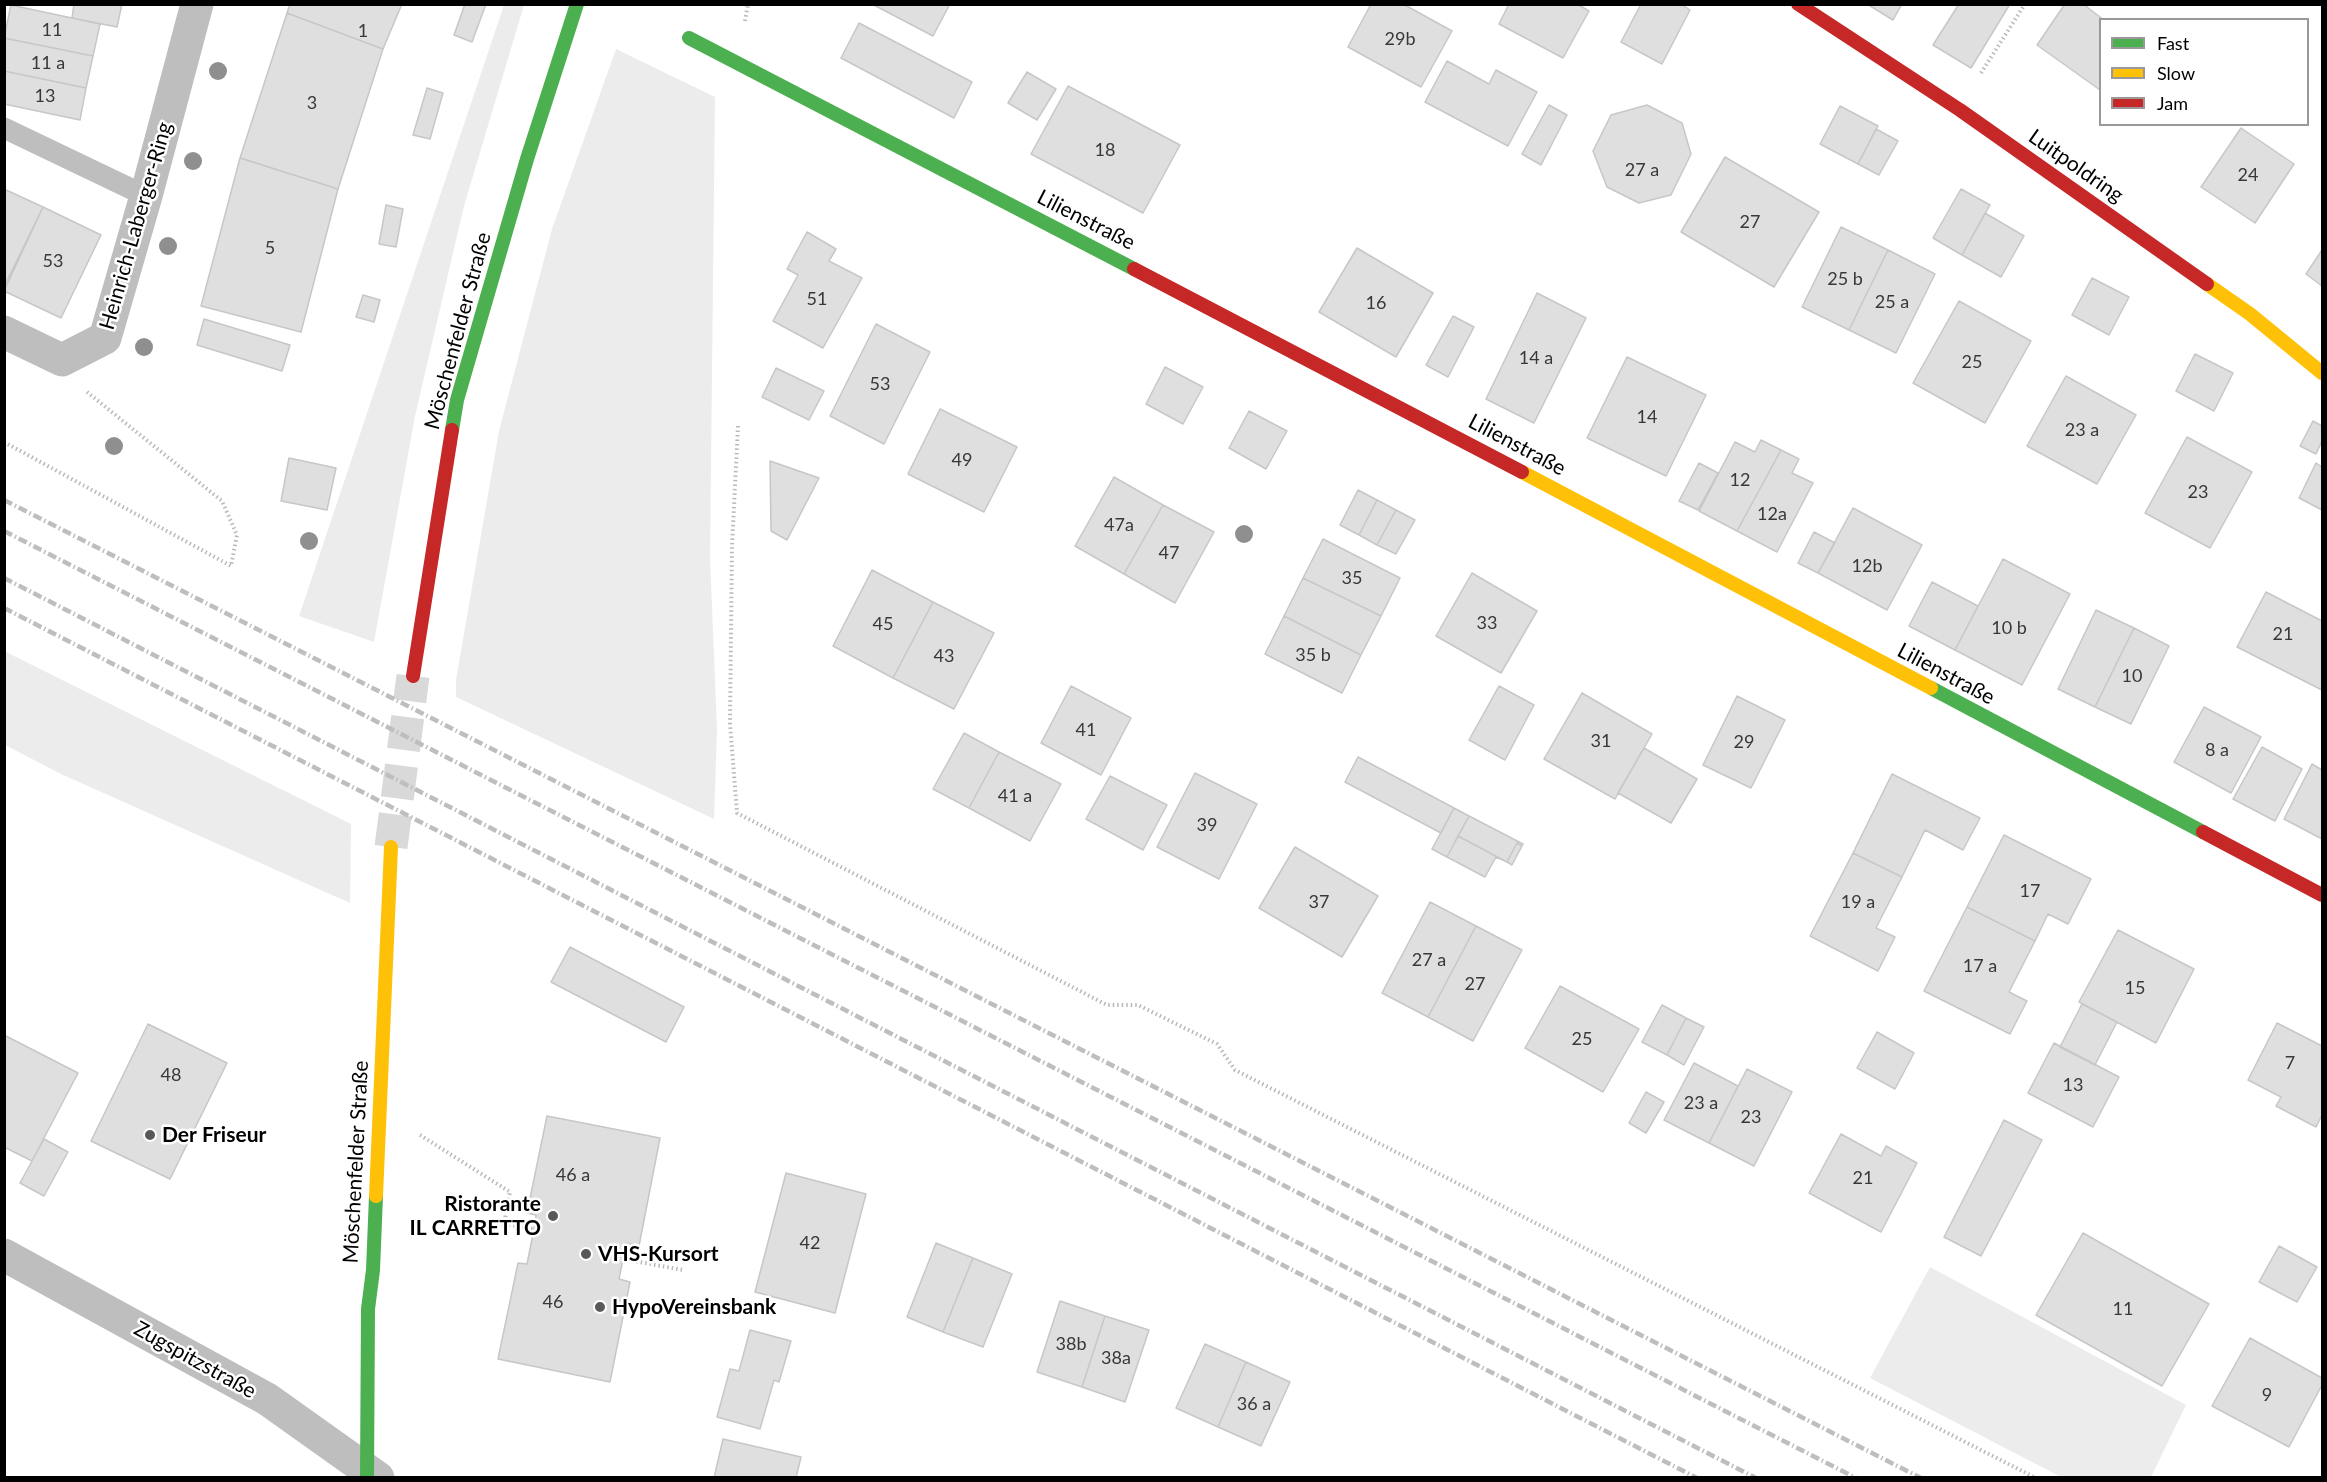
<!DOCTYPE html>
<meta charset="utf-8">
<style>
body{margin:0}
#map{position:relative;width:2327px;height:1482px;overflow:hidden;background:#fff;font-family:Lato,sans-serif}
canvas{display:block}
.frame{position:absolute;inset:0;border:6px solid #000;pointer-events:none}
.legend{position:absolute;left:2099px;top:18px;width:210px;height:108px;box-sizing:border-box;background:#fff;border:2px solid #999;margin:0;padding:8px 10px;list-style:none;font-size:18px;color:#000}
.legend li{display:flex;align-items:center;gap:12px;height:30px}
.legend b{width:30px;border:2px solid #999}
</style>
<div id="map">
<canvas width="2327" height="1482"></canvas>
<div class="frame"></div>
<ul class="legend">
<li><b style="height:8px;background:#4caf50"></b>Fast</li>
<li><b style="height:8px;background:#ffc107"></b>Slow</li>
<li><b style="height:8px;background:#c62828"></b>Jam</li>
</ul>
</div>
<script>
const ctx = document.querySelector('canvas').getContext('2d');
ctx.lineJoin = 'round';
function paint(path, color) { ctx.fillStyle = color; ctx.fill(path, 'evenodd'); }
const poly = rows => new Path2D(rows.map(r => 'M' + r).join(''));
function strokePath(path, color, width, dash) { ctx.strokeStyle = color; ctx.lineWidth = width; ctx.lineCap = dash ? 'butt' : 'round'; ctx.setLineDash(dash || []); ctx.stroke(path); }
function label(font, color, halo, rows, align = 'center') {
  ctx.font = font + ' Lato,sans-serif'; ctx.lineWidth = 5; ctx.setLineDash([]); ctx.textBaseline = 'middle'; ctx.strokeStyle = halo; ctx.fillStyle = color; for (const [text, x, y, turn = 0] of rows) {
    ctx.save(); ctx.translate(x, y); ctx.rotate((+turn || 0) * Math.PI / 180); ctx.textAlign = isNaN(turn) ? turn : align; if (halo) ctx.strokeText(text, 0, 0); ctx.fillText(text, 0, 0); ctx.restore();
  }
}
paint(poly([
 [504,5,524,5,464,206,415,416,374,642,299,616],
 [616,49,715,97,710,557,717,730,714,819,456,697,456,680,499,431,552,229],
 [4,651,351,824,350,903,61,774,5,745],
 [1930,1267,2186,1405,2151,1477,2061,1477,1870,1378]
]), '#ececec');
const building = poly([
 [74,4,122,4,117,27,72,18,74,4],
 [290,4,402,4,383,49,287,13,290,4],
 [465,4,486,4,472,42,454,35,465,4],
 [872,4,950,4,933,36,872,4],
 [1371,4,1403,4,1452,31,1421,87,1348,47,1371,4],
 [1509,4,1577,4,1589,11,1563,58,1499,24,1509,4],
 [1641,4,1681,4,1690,10,1662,64,1621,42,1641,4],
 [1867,4,1902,4,1893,20,1867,4],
 [1959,4,2010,4,1971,68,1933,45,1959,4],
 [2065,4,2083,4,2104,20,2100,20,2100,90,2037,45,2065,4],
 [11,5,100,24,93,56,4,38,11,5],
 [287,13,383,49,338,189,240,158,287,13],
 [859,23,972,82,954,118,841,58,859,23],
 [4,38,93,56,86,88,4,71,4,38],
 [1447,61,1489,84,1496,70,1537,92,1508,146,1425,102,1447,61],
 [4,71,86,88,80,120,4,104,4,71],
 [1027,72,1056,89,1037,120,1008,103,1027,72],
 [1068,86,1180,145,1143,213,1031,154,1068,86],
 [427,88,443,93,430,139,413,135,427,88],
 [1549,105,1567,115,1541,165,1522,154,1549,105],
 [1647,105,1682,123,1691,154,1671,195,1639,203,1607,187,1593,151,1611,115,1647,105],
 [1840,106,1878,126,1858,164,1820,144,1840,106],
 [2241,128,2294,164,2255,223,2201,187,2241,128],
 [1876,129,1898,141,1879,175,1858,164,1876,129],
 [1725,157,1819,212,1774,287,1681,232,1725,157],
 [240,158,338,189,301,332,201,306,240,158],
 [4,189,43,207,4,287,4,189],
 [1961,189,1990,205,1962,255,1933,238,1961,189],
 [386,205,403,209,396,247,379,244,386,205],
 [43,207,101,235,61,318,4,291,43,207],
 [1985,213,2024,236,2001,277,1962,255,1985,213],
 [1841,227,1888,250,1849,330,1802,307,1841,227],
 [807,232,836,249,829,261,862,278,823,348,773,321,798,275,787,269,807,232],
 [1357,248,1433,293,1396,357,1319,312,1357,248],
 [1888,250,1935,274,1896,353,1849,330,1888,250],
 [2322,250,2322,286,2306,274,2322,250],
 [2092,278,2129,297,2109,335,2072,315,2092,278],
 [1537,293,1586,318,1534,423,1486,399,1537,293],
 [363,295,380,300,374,322,356,317,363,295],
 [1959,301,2031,341,1985,423,1913,383,1959,301],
 [1453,316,1474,327,1448,377,1426,365,1453,316],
 [204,319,290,345,282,371,197,345,204,319],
 [876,324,930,352,884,444,830,416,876,324],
 [2195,354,2233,373,2214,411,2176,391,2195,354],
 [1627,357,1706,395,1666,476,1587,438,1627,357],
 [1165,367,1203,387,1183,424,1146,404,1165,367],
 [776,368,824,391,809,420,762,397,776,368],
 [2066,376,2136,415,2097,484,2027,446,2066,376],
 [940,409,1017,447,984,512,908,474,940,409],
 [1249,411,1287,431,1266,469,1229,448,1249,411],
 [2313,421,2322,426,2322,441,2316,454,2300,446,2313,421],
 [2187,437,2252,472,2210,548,2145,513,2187,437],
 [1761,440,1781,450,1737,531,1699,511,1735,442,1755,452,1761,440],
 [1781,450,1799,459,1792,473,1813,483,1777,552,1737,531,1781,450],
 [289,458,336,468,327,510,281,501,289,458],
 [770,461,819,478,787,540,771,531,770,461],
 [1699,463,1718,473,1698,510,1679,501,1699,463],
 [2316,463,2322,467,2322,510,2299,498,2316,463],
 [1114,477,1163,505,1124,574,1075,546,1114,477],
 [1358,490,1377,500,1359,535,1340,525,1358,490],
 [1377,500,1396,510,1377,545,1359,535,1377,500],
 [1163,505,1214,532,1175,603,1124,574,1163,505],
 [1853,508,1922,545,1887,610,1818,573,1853,508],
 [1396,510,1415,520,1396,554,1377,545,1396,510],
 [1814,532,1835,543,1818,573,1798,563,1814,532],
 [1323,539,1400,578,1381,616,1303,578,1323,539],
 [2003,559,2070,594,2022,685,1955,650,2003,559],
 [872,570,933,602,893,678,833,646,872,570],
 [1472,573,1537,611,1501,673,1436,636,1472,573],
 [1303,578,1381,616,1361,655,1284,616,1303,578],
 [1932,582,1978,606,1955,650,1909,626,1932,582],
 [2266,592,2322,621,2322,690,2237,647,2266,592],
 [933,602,994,633,954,709,893,678,933,602],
 [2096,610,2134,628,2095,707,2058,689,2096,610],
 [1284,616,1361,655,1342,693,1265,654,1284,616],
 [2134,628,2169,646,2131,724,2095,707,2134,628],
 [1071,686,1131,718,1101,775,1041,743,1071,686],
 [1499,686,1534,705,1505,760,1469,740,1499,686],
 [1582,693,1652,734,1615,799,1544,759,1582,693],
 [1737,696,1785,720,1751,788,1703,765,1737,696],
 [2204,707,2261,737,2231,793,2174,762,2204,707],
 [964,733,999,752,969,808,933,789,964,733],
 [2262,747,2302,769,2275,821,2233,799,2262,747],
 [1644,748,1697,779,1671,823,1618,793,1644,748],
 [999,752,1061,784,1030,841,969,808,999,752],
 [1358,757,1454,808,1441,833,1345,782,1358,757],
 [2312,764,2322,770,2322,839,2284,819,2312,764],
 [1195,773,1257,804,1219,879,1157,847,1195,773],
 [1892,774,1980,818,1963,850,1925,830,1902,877,1853,853,1892,774],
 [1110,776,1167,805,1143,850,1086,819,1110,776],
 [1454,808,1469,816,1447,857,1432,849,1454,808],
 [1469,816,1523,844,1522,846,1517,843,1507,862,1458,836,1469,816],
 [2004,835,2091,879,2068,924,2048,914,2035,941,1967,907,2004,835],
 [1458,836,1507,862,1496,857,1485,877,1447,857,1458,836],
 [1517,843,1522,846,1512,865,1507,862,1517,843],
 [1295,847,1378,896,1342,957,1259,908,1295,847],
 [1853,853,1902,877,1876,928,1895,937,1878,971,1810,936,1853,853],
 [1430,902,1476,926,1428,1017,1382,993,1430,902],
 [1967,907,2035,941,2009,992,2027,1001,2010,1034,1924,991,1967,907],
 [1476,926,1522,950,1473,1041,1428,1017,1476,926],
 [2118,930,2194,969,2156,1043,2079,1002,2118,930],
 [570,947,684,1007,666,1042,551,982,570,947],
 [1560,986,1639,1029,1603,1092,1525,1048,1560,986],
 [2082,1004,2117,1022,2095,1065,2060,1047,2082,1004],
 [1662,1005,1686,1018,1667,1055,1642,1042,1662,1005],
 [1686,1018,1704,1027,1684,1065,1667,1055,1686,1018],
 [2277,1023,2322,1046,2322,1115,2316,1127,2276,1106,2281,1097,2248,1080,2277,1023],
 [148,1024,227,1063,170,1179,91,1141,148,1024],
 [1877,1032,1914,1053,1895,1089,1857,1068,1877,1032],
 [4,1035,78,1073,32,1161,4,1147,4,1035],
 [2054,1043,2119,1077,2093,1127,2028,1093,2054,1043],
 [1694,1063,1738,1086,1709,1143,1664,1120,1694,1063],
 [1747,1069,1792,1092,1754,1166,1709,1143,1747,1069],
 [1646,1092,1664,1102,1646,1133,1629,1123,1646,1092],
 [547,1116,660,1138,639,1246,626,1243,623,1259,619,1279,630,1282,610,1382,498,1359,518,1263,527,1264,534,1229,536,1215,527,1213,547,1116],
 [2004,1120,2042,1140,1981,1256,1944,1237,2004,1120],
 [1841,1134,1881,1156,1886,1146,1917,1163,1881,1232,1809,1193,1841,1134],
 [44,1139,68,1152,44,1196,20,1183,44,1139],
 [786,1173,866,1194,835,1313,755,1292,786,1173],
 [2083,1233,2209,1304,2162,1386,2036,1315,2083,1233],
 [936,1243,973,1258,943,1332,907,1317,936,1243],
 [2279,1246,2317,1267,2297,1302,2259,1282,2279,1246],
 [973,1258,1012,1274,983,1347,943,1332,973,1258],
 [1060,1301,1105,1316,1082,1387,1037,1372,1060,1301],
 [1105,1316,1149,1330,1125,1402,1082,1387,1105,1316],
 [750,1330,791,1341,779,1382,774,1380,760,1429,717,1417,730,1369,739,1371,750,1330],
 [2250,1338,2322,1378,2322,1385,2289,1447,2212,1406,2250,1338],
 [1205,1344,1246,1362,1218,1427,1176,1408,1205,1344],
 [1246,1362,1290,1382,1261,1446,1218,1427,1246,1362],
 [723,1439,801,1457,796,1478,714,1478,723,1439]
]);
paint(building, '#dfdfdf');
strokePath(building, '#c7c7c7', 1.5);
strokePath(poly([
 [391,847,413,676]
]), '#d9d9d9', 33, [33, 16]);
strokePath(poly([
 [745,21,748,4],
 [1981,73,2025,4],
 [738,426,732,546,730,723,737,813,1107,1005,1138,1005,1217,1044,1235,1070,2036,1478],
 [4,442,231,566,237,535,222,501,87,392],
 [420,1135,510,1192,504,1224,534,1229],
 [623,1259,683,1270]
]), '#b9b9b9', 4, [1.5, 3]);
strokePath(poly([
 [4,128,146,196]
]), '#bebebe', 21);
strokePath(poly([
 [4,332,62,360,105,338,146,196,197,4],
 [4,1255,267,1399,378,1478]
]), '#bebebe', 33);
strokePath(poly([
 [689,38,1134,269],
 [452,430,457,400,527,159,577,4],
 [1931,688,2203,832],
 [367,1478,368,1309,373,1270,376,1196]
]), '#4caf50', 14);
strokePath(poly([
 [2207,284,2250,314,2322,373],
 [1522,472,1931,688],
 [376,1196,391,847]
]), '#ffc107', 14);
strokePath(poly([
 [1798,4,1960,110,2207,284],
 [1134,269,1522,472],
 [413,676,452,430],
 [2203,832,2322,895]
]), '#c62828', 14);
strokePath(poly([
 [4,500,1921,1478],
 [4,531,1856,1478],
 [4,578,1756,1478],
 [4,608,1697,1478]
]), '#bebebe', 4.5, [9, 3, 1.5, 3]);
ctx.fillStyle = '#8f8f8f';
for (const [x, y] of [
 [218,71],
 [193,161],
 [168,246],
 [144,347],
 [114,446],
 [1244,534],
 [309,541]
]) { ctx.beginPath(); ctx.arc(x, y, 9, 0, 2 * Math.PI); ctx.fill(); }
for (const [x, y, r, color] of [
 [150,1135,6,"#595959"],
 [553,1216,6,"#595959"],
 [586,1254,6,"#595959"],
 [600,1307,6,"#595959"]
]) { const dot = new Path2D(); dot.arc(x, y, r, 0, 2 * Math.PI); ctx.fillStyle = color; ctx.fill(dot); strokePath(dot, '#fff', 2); }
label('18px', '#383838', null, [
 ["11",52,30],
 ["1",363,31],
 ["29b",1400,39],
 ["11 a",48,63],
 ["13",45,96],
 ["3",312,103],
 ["18",1105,150],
 ["27 a",1642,170],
 ["24",2248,175],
 ["27",1750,222],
 ["5",270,248],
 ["53",53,261],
 ["25 b",1845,279],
 ["51",817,299],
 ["25 a",1892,302],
 ["16",1376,303],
 ["14 a",1536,358],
 ["25",1972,362],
 ["53",880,384],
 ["14",1647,417],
 ["23 a",2082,430],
 ["49",962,460],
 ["12",1740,480],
 ["23",2198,492],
 ["12a",1772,514],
 ["47a",1119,525],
 ["47",1169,553],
 ["12b",1867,566],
 ["35",1352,578],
 ["33",1487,623],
 ["45",883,624],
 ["10 b",2009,628],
 ["21",2283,634],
 ["35 b",1313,655],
 ["43",944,656],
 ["10",2132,676],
 ["41",1086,730],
 ["31",1601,741],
 ["29",1744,742],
 ["8 a",2217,750],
 ["41 a",1015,796],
 ["39",1207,825],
 ["17",2030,891],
 ["37",1319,902],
 ["19 a",1858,902],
 ["27 a",1429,960],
 ["17 a",1980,966],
 ["27",1475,984],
 ["15",2135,988],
 ["25",1582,1039],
 ["7",2290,1063],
 ["48",171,1075],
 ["13",2073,1085],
 ["23 a",1701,1103],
 ["23",1751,1117],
 ["46 a",573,1175],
 ["21",1863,1178],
 ["42",810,1243],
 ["46",553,1302],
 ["11",2123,1309],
 ["38b",1071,1344],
 ["38a",1116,1358],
 ["9",2267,1395],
 ["36 a",1254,1404]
]);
label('21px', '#000', '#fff', [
 ["Luitpoldring",2076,166,35],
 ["Lilienstraße",1086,220,27],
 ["Heinrich-Laberger-Ring",136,226,-74],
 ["Möschenfelder Straße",458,331,-75],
 ["Lilienstraße",1517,445,28],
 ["Lilienstraße",1946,674,28],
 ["Möschenfelder Straße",356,1162,-87],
 ["Zugspitzstraße",195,1360,29]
]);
label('bold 21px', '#000', '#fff', [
 ["Der Friseur",162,1135],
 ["Ristorante",541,1204,"right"],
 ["IL CARRETTO",541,1228,"right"],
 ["VHS-Kursort",598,1254],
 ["HypoVereinsbank",612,1307]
], 'left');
</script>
